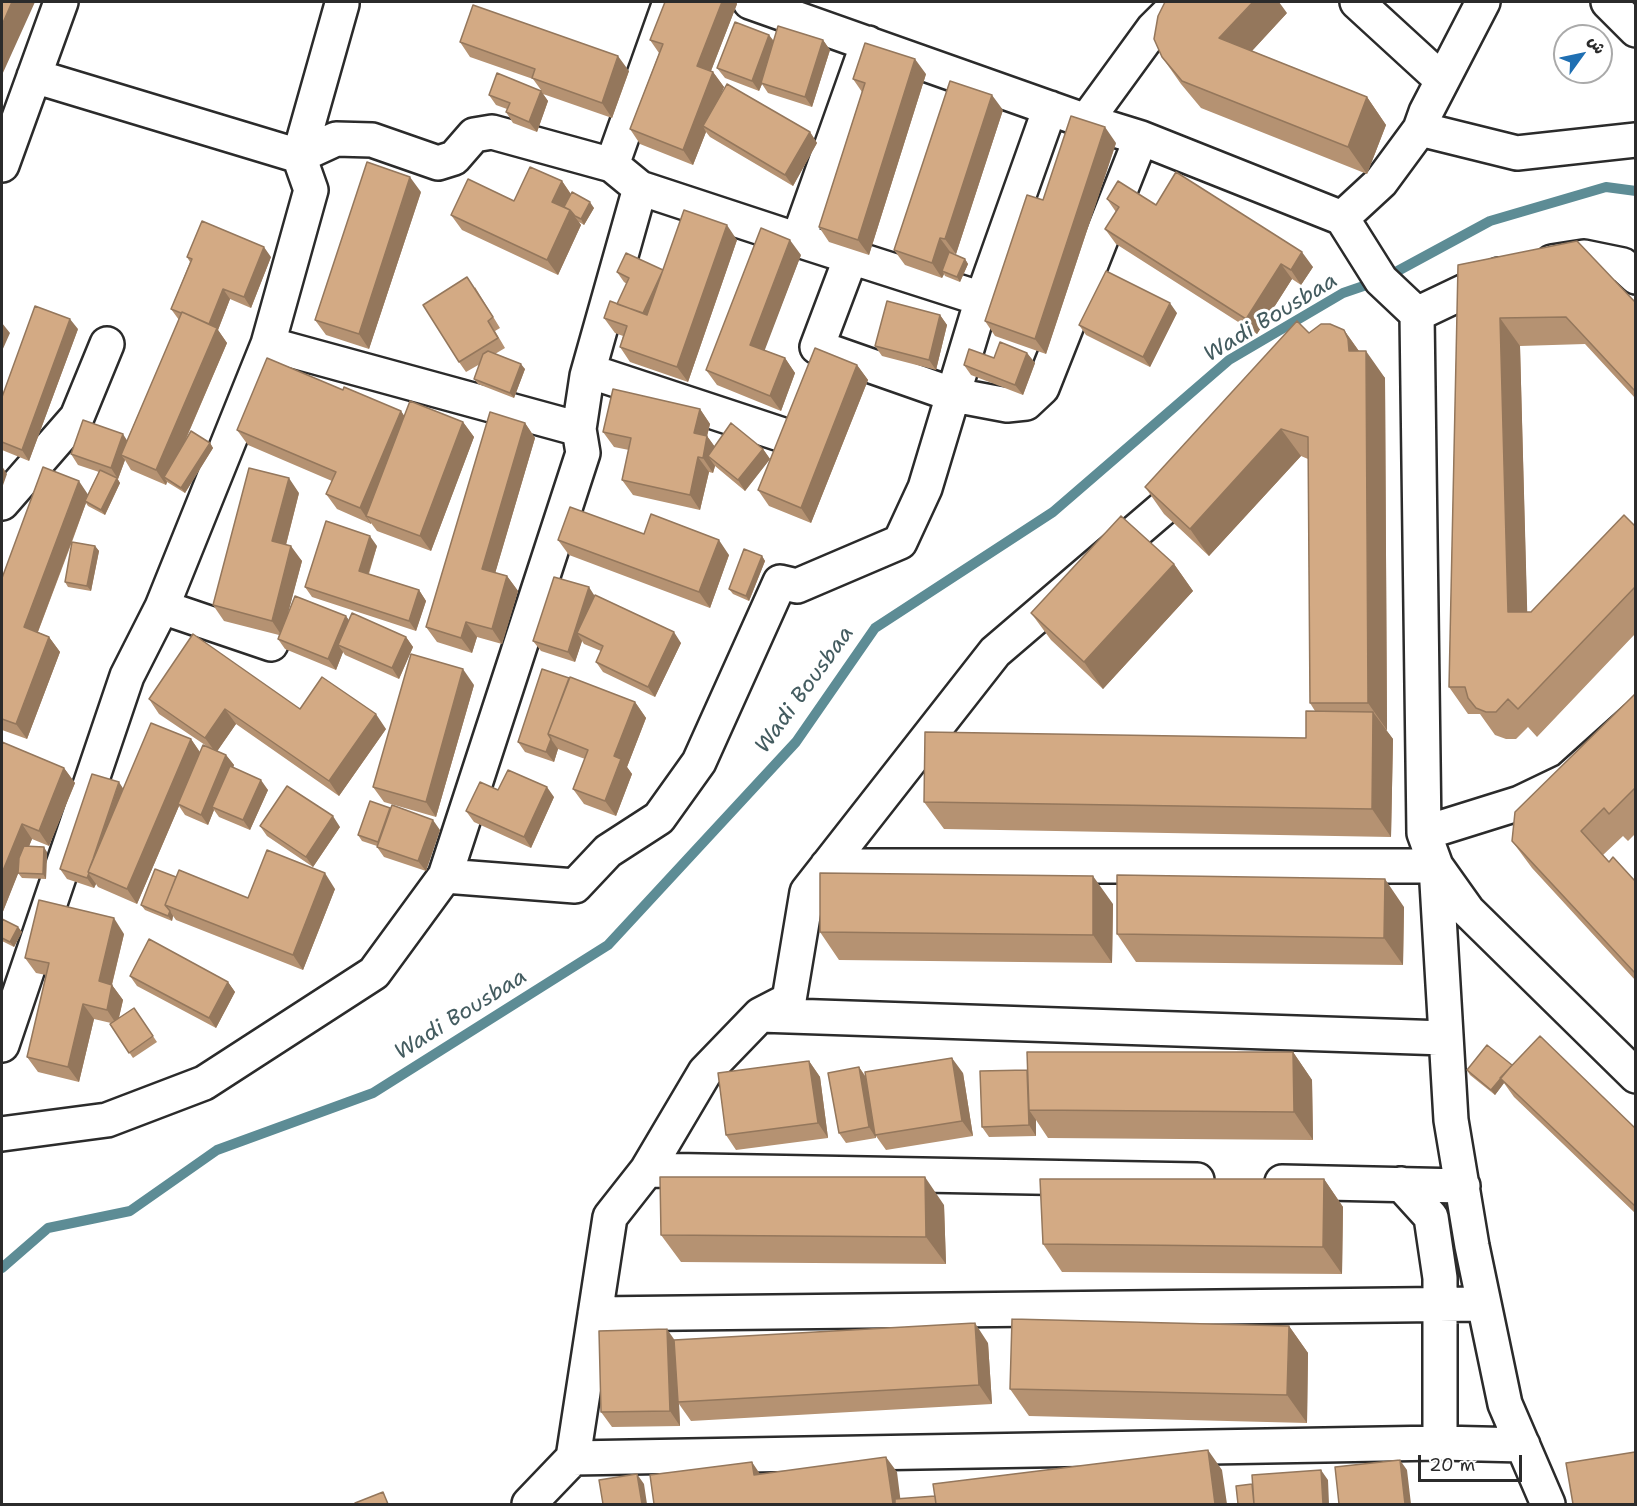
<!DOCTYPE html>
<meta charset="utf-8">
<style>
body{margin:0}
#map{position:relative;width:1637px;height:1506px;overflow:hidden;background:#fff;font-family:"Shantell Sans","Playpen Sans Arabic",sans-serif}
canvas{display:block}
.frame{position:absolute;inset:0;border:3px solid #2b2b2b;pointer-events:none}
.north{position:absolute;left:1553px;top:24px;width:60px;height:60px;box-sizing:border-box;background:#fff;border:2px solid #aaa;border-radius:50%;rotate:57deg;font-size:16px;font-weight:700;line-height:24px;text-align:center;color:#2b2b2b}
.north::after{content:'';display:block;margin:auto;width:21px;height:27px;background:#1f6fb2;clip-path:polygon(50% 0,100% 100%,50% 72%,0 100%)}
.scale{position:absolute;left:1418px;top:1455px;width:104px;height:27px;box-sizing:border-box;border:3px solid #2b2b2b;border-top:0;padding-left:8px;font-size:18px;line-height:21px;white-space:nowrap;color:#2b2b2b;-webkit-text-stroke:4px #fff;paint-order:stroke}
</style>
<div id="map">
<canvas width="1637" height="1506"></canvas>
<div class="frame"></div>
<div class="north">ش</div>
<div class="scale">20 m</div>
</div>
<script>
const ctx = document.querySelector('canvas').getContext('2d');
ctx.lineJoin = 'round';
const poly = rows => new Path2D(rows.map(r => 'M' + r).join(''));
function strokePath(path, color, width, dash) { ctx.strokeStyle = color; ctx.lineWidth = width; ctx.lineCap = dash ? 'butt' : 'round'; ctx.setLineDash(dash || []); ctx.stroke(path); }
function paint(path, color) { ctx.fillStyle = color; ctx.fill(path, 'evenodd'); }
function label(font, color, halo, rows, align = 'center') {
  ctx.font = font + ' "Shantell Sans",sans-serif'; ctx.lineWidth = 6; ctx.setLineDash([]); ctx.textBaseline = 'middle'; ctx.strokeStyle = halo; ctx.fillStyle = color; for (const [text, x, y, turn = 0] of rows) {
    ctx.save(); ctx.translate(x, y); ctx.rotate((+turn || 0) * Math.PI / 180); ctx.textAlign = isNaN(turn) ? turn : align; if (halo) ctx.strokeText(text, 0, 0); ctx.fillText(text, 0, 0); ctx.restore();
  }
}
strokePath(poly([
 [2,1268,48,1228,130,1211,217,1150,373,1093,608,945,796,742,875,628,1053,512,1229,360,1343,293,1381,280,1490,221,1606,187,1636,191]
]), '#5d8c95', 10);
const minor = poly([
 [750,2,1086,121,1153,29,1180,2],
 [1357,2,1442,80],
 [1608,2,1636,30],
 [342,4,299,156,336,139,372,140,438,163,454,158,474,135,492,132,612,165,640,188,798,240,868,43],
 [34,76,299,156,311,190,268,344],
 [1086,121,1141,138,1342,218,1381,280,1417,314,1424,833,1436,866,1468,911,1636,1076],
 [1420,129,1517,153,1636,140],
 [2,165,61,2],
 [612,165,670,2],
 [1342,218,1381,182,1420,129,1426,112,1483,2],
 [798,240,982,299,1050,108],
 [851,257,817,347,954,395,1007,405,1026,403,1042,388,1141,138],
 [1552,262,1584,257,1623,265,1636,277],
 [1417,314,1499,275],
 [589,371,780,434],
 [2,503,77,417,107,344],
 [162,607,271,644],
 [1424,833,1520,803,1568,780,1636,719],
 [827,866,1436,866,1451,1120,1472,1246,1505,1404,1548,1504],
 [445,876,575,886,608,851,659,818,699,762,780,582,797,586,900,542,925,488,982,299],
 [760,1015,1445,1038],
 [2,1045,127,676,162,607,268,344,579,429],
 [2,1134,107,1120,204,1083,374,973,445,876,583,453,579,429,587,376,640,188],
 [647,1170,1197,1180],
 [1282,1182,1463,1186],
 [1401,1184,1431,1217,1440,1278,1440,1443],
 [595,1314,1483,1304],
 [573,1458,1440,1443,1523,1445],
 [529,1504,573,1458,610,1217,647,1170,705,1072,760,1015,789,1000,807,892,995,652,1175,498]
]);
strokePath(minor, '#2b2b2b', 38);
strokePath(minor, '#fff', 33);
paint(poly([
 [665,2,736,2,737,4,711,71,713,72,724,87,720,96,810,132,817,143,793,186,710,137,706,132,693,165,640,144,630,129,659,53,650,40],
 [1287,13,1252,51,1367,97,1386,125,1367,174,1201,108,1181,84,1162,57],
 [769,35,774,41,823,40,830,50,812,107,768,93,762,84,759,91,725,78,717,68],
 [460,42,629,71,612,118,543,94,548,101,537,132,513,123,506,112,507,109,496,105,489,95,541,90,533,79,470,57],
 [926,74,869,255,829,242,819,227,862,92,853,79],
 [1003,110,956,254,951,253,965,259,968,264,960,282,945,276,944,274,942,278,905,265,894,250],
 [1116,143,1046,354,995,336,985,321,1043,200],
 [562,181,571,194,594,208,584,225,579,222,581,225,558,275,462,230,451,215,514,201],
 [421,192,369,349,326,335,315,320],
 [1107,199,1156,205,1313,267,1301,285,1292,279,1257,334,1116,244,1105,229,1116,212],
 [737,240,688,382,630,362,620,347,623,336,615,333,604,318,617,304,627,284,624,282,617,272,663,270],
 [801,255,764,350,785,358,795,373,781,411,717,385,706,370],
 [187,257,271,257,251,308,230,299,218,330,227,343,186,439,210,443,213,448,185,493,167,482,166,485,131,470,125,460,118,479,117,478,120,483,105,515,88,506,86,503,72,542,95,546,99,551,91,591,68,587,65,582,72,542,38,632,49,637,60,652,27,739,2,730,2,578,88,494,99,472,78,465,71,454,127,440,179,320,171,309,190,262],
 [1458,265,1635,302,1635,398,1585,344,1520,346,1527,612,1531,612,1635,526,1635,634,1537,737,1528,727,1516,739,1506,739,1495,735,1480,714,1468,714,1449,687],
 [475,287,500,328,495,331,505,348,495,354,525,369,514,398,478,384,474,379,480,364,466,372,459,362],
 [1177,313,1150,367,1086,335,1079,325],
 [940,315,947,325,936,370,882,356,875,346],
 [78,329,29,461,2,450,2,397],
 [1344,330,1359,351,1385,378,1387,730,1386,730,1393,739,1391,837,944,829,924,802,1306,738,1315,711,1310,703,1308,459,1301,456,1209,556,1164,514,1145,487],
 [1027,353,1035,363,1023,395,971,375,964,365,994,358],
 [857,365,868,380,811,523,769,506,758,490],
 [343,390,401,411,404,416,463,422,474,437,431,551,377,531,371,523,371,524,337,509,326,494,332,481,248,445,237,430],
 [700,409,710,424,707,436,714,446,763,449,770,459,745,491,715,466,713,473,709,472,700,510,633,495,622,480,629,450,614,447,603,432],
 [525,423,535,438,495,573,507,576,518,591,502,644,477,637,472,653,437,642,426,627],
 [299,493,286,545,302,561,288,612,346,616,349,621,406,637,413,647,399,679,345,655,343,652,336,670,285,649,278,639,279,635,224,621,213,605],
 [644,534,729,555,710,608,569,555,558,540],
 [377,546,369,574,419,590,426,601,416,631,312,597,305,587],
 [762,556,765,561,749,601,733,594,729,589],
 [1174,564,1193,591,1103,689,1051,640,1031,613],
 [595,596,681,643,655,697,603,672,596,662,601,651,584,644,582,641,575,662,541,651,533,641],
 [474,685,436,817,384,802,373,787],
 [1635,694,1635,834,1628,841,1623,836,1603,855,1609,862,1635,881,1635,980,1532,868,1512,841],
 [149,699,300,709,386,729,339,796,236,724,217,751,226,755,234,765,233,768,268,790,250,830,219,817,214,810,208,825,185,815,179,806,137,904,98,887,96,884,94,888,67,879,60,869,123,789,191,739,200,752,208,747,159,714],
 [635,702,646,718,627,767,632,774,616,816,584,804,573,789,585,759,558,749,554,762,525,752,518,742],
 [2,742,64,768,75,783,49,846,32,839,29,846,47,852,46,879,22,878,18,873,2,914],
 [498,790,554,797,531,848,474,822,466,811],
 [260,826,340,827,313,867,267,836],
 [440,830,426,871,384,857,377,847,377,846,362,841,358,835],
 [176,877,248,898,335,889,303,970,176,920,173,916,172,921,145,910,141,905],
 [1113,904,1112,963,839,960,820,932],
 [1404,907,1403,965,1136,962,1117,934],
 [2,919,18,927,22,932,14,947,2,941],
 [124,934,112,985,123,1000,119,1018,134,1008,157,1042,133,1058,110,1024,111,1023,94,1019,79,1082,38,1072,27,1057,46,975,36,973,25,958],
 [130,976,228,982,235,992,216,1028,137,986],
 [1293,1052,1312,1080,1313,1140,1048,1138,1036,1120,1036,1136,989,1137,982,1127,1027,1070],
 [809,1061,820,1077,828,1138,736,1150,726,1135],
 [1512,1065,1635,1128,1635,1213,1514,1097,1504,1083,1495,1095,1470,1075,1467,1070],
 [859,1067,866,1077,963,1073,973,1136,886,1150,876,1136,876,1138,846,1143,839,1133],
 [1324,1179,1343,1207,1342,1274,1062,1272,1043,1244],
 [944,1205,946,1264,681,1262,661,1235],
 [1289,1326,1308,1353,1307,1423,1029,1416,1010,1389],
 [675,1340,988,1343,992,1404,691,1421,679,1404,680,1426,612,1427,601,1412]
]), '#b59272');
paint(poly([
 [12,2,35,2,2,75,2,25],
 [722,2,736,2,737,4,707,81,697,66],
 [1253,2,1279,2,1287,13,1238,66,1219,38],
 [769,35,776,45,761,83,762,84,759,91,752,81],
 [823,40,830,50,812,107,805,97],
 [618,56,629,71,612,118,602,103],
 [915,59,926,74,869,255,858,240],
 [713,72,724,87,707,129,703,126,706,132,693,165,683,150],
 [541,91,548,101,537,132,529,122],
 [992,95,1003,110,956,254,945,239],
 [1367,97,1386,125,1367,174,1348,147],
 [1105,127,1116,143,1046,354,1035,339],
 [810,132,817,143,793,186,785,175],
 [410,177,421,192,369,349,359,334],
 [562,181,572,196,566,211,552,202],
 [590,202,594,208,584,225,581,219],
 [570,210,581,225,558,275,547,260],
 [727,225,737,240,688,382,677,367],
 [940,238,951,253,942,271,944,274,942,278,932,263],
 [790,240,801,255,761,360,750,345],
 [264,247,271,257,251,308,244,297],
 [1302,252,1313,267,1301,285,1291,270],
 [965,259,968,264,960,282,957,277],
 [1281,264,1292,279,1257,334,1246,319],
 [663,270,649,326,642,316],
 [223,289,230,299,218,330,227,343,168,480,164,477,167,482,166,485,156,470,209,324],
 [1170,303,1177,313,1150,367,1143,357],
 [940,315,947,325,936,370,929,360],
 [1500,318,1520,346,1528,640,1508,612],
 [70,319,78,329,29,461,22,450],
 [2,323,10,333,2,351],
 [1344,330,1363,357,1366,351,1385,378,1387,730,1368,703,1349,351],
 [1027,353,1035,363,1023,395,1015,385],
 [785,358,795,373,781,411,770,396],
 [521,364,525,369,514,398,510,393],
 [857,365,868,380,811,523,801,508],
 [700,409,710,424,707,436,718,451,708,456,715,466,713,473,703,458,694,433],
 [401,411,411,426,366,516,371,523,371,524,360,508],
 [463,422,474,437,431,551,420,536],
 [525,423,535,438,492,584,482,569],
 [1281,429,1301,456,1209,556,1190,529],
 [123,434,130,445,121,455,125,460,118,479,111,468],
 [210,443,213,448,185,493,181,488],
 [763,449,770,459,745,491,738,480],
 [698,457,709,472,700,510,690,495],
 [2,466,7,474,2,488],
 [117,478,120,483,105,515,101,510],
 [289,478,299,493,283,556,272,541],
 [79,481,89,496,85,501,86,503,34,642,24,627],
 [370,536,377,546,366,581,359,571],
 [719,540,729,555,710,608,699,592],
 [95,546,99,551,91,591,87,586],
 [291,546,302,561,282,636,272,621],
 [762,556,765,561,749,601,746,596],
 [1174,564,1193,591,1103,689,1084,662],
 [507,576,518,591,502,644,492,629],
 [589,587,596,598,577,633,582,641,575,662,568,652],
 [419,590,426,601,416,631,409,621],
 [346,616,353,626,338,645,343,652,336,670,328,659],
 [466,622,477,637,472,653,461,638],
 [674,632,681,643,655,697,648,687],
 [49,637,60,652,27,739,16,724],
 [406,637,413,647,399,679,392,668],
 [463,669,474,685,436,817,426,802],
 [635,702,646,718,627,767,632,774,616,816,605,801,614,756],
 [225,709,236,724,216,753,205,738],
 [1373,712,1393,739,1391,837,1372,809],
 [376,714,386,729,339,796,329,781],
 [191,739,201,754,178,804,179,806,137,904,127,889],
 [551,739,558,749,554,762,546,752],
 [226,755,234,765,215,808,212,807,214,810,208,825,201,815],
 [64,768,75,783,49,846,39,831],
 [261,780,268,790,250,830,243,820],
 [119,782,126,793,89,873],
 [547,787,554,797,531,848,524,837],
 [333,816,340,827,313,867,306,857],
 [433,820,440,830,426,871,418,861],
 [22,824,32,839,2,914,2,873],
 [44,847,47,852,46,879,43,874],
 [88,873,96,884,94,888,87,878],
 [325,873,335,889,303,970,293,955],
 [1093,876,1113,904,1112,963,1093,935],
 [1385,879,1404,907,1403,965,1384,938],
 [170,911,173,916,172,921,168,916],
 [114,918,124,934,109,996,99,981],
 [18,927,22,932,14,947,10,942],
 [228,982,235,992,216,1028,209,1018],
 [112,985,123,1000,117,1025,107,1010],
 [83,1004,94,1019,79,1082,68,1067],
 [1293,1052,1312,1080,1313,1140,1294,1112],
 [952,1058,963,1073,973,1136,962,1121],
 [809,1061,820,1077,828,1138,818,1123],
 [859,1067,866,1078,876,1138,869,1127],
 [1501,1078,1504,1083,1495,1095,1491,1090],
 [1029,1110,1036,1120,1036,1136,1029,1125],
 [925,1177,944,1205,946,1264,926,1237],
 [1324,1179,1343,1207,1342,1274,1323,1247],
 [975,1323,988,1343,992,1404,979,1385],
 [1289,1326,1308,1353,1307,1423,1287,1395],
 [667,1329,678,1345,678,1402,679,1404,680,1426,670,1411],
 [1208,1450,1222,1470,1227,1504,1215,1504],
 [886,1457,897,1472,901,1504,893,1504],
 [1400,1460,1407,1470,1411,1504,1405,1504],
 [752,1462,762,1477,754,1475],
 [1321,1470,1328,1480,1329,1504,1323,1504],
 [637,1474,644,1484,647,1504,642,1504]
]), '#94775c');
const building = poly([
 [2,2,12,2,2,25,2,2],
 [665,2,722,2,697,66,713,72,683,150,630,129,663,44,650,40,665,2],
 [1165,2,1253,2,1219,38,1367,97,1348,147,1182,81,1162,57,1154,39,1158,16,1165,2],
 [473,5,618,56,602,103,532,78,535,69,460,42,473,5],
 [735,22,769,35,752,81,717,68,735,22],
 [778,26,823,40,805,97,761,83,778,26],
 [865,43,915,59,858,240,819,227,865,83,853,79,865,43],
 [497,73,541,91,529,122,506,112,510,103,489,95,497,73],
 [950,81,992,95,945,239,940,238,932,263,894,250,950,81],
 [727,84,810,132,785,175,703,126,727,84],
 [1071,116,1105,127,1035,339,985,321,1027,195,1043,200,1071,116],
 [367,162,410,177,359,334,315,320,367,162],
 [530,167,562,181,552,202,570,210,547,260,451,215,468,179,514,201,530,167],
 [1176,172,1302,252,1291,270,1281,264,1246,319,1105,229,1119,207,1107,199,1118,181,1156,205,1176,172],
 [572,192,590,202,581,219,575,216,570,210,564,207,572,192],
 [684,210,727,225,677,367,620,347,627,326,604,318,610,301,647,315,684,210],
 [202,221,264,247,244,297,223,289,209,324,182,312,181,313,171,309,192,259,187,257,202,221],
 [761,228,790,240,750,345,785,358,770,396,706,370,761,228],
 [1577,241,1635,302,1635,391,1566,317,1500,318,1508,612,1531,612,1624,515,1635,526,1635,587,1518,709,1508,699,1496,712,1486,712,1476,708,1468,698,1465,687,1449,687,1458,265,1577,241],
 [949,252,965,259,957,277,942,271,949,252],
 [626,253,663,270,643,313,617,304,629,278,617,272,626,253],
 [1106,271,1170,303,1143,357,1079,325,1106,271],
 [467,277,493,317,488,321,498,338,459,362,423,305,467,277],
 [887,301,940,315,929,360,875,346,887,301],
 [35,306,70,319,22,450,2,442,2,397,35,306],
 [182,312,217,328,156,470,121,455,182,312],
 [1297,321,1309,333,1321,324,1330,324,1344,330,1348,339,1349,351,1366,351,1368,703,1310,703,1308,437,1281,429,1190,529,1145,487,1297,321],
 [1000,342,1027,353,1015,385,964,365,969,349,994,358,1000,342],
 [815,348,857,365,801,508,758,490,815,348],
 [488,351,521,364,510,393,474,379,483,354,488,351],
 [267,358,343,390,344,387,401,411,360,508,326,494,336,472,237,430,267,358],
 [613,389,700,409,694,433,707,436,703,458,698,457,690,495,622,480,631,438,603,432,613,389],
 [410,401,463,422,420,536,366,516,410,401],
 [490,412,525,423,482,569,507,576,492,629,466,622,461,638,426,627,490,412],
 [83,420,123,434,111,468,71,454,83,420],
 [731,423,763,449,738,480,708,456,731,423],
 [191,431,210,443,181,488,164,477,191,431],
 [43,467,79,481,24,627,49,637,16,724,2,719,2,578,43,467],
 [249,468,289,478,272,541,291,546,272,621,213,605,249,468],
 [100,470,117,478,101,510,85,501,100,470],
 [570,507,644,534,651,514,719,540,699,592,558,540,570,507],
 [1121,516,1174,564,1084,662,1031,613,1121,516],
 [326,521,370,536,359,571,419,590,409,621,305,587,326,521],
 [72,542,95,546,87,586,65,582,72,542],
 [744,549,762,556,746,596,729,589,744,549],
 [554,577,589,587,568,652,533,641,554,577],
 [595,595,674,632,648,687,596,662,603,646,577,633,595,595],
 [295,596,346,616,328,659,278,639,295,596],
 [352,613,406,637,392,668,338,645,352,613],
 [193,634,300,709,322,677,376,714,329,781,225,709,205,738,149,699,193,634],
 [411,654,463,669,426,802,373,787,411,654],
 [542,669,569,678,548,734,551,739,546,752,518,742,542,669],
 [570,677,635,702,614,756,621,759,605,801,573,789,588,750,548,734,570,677],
 [1635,694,1635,788,1609,814,1604,808,1581,831,1609,862,1613,857,1635,881,1635,973,1512,841,1515,812,1635,694],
 [1306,711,1373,712,1372,809,924,802,925,732,1306,738,1306,711],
 [151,723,191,739,127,889,88,872,151,723],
 [2,742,64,768,39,831,22,824,2,873,2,742],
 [203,745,226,755,201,815,178,804,203,745],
 [230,766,261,780,243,820,212,807,230,766],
 [508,770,547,787,524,837,466,811,480,782,498,790,508,770],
 [92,774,119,782,93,859,88,872,89,873,87,878,60,869,92,774],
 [287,786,333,816,306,857,260,826,287,786],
 [370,801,390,808,378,842,358,835,370,801],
 [392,805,433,820,418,861,377,847,392,805],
 [24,846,44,847,43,874,18,873,19,858,24,846],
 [267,850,325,873,293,955,165,905,179,870,248,898,267,850],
 [155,869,176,877,165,905,170,911,168,916,141,905,155,869],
 [820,873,1093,876,1093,935,820,932,820,873],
 [1117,875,1385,879,1384,938,1117,934,1117,875],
 [39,900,114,918,99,981,112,985,107,1010,83,1004,68,1067,27,1057,49,963,25,958,39,900],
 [2,919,18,927,10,942,2,938,2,919],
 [149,939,228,982,209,1018,130,976,149,939],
 [134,1008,153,1036,129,1053,110,1024,134,1008],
 [1540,1036,1635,1128,1635,1206,1500,1078,1540,1036],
 [1487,1045,1512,1065,1491,1090,1467,1070,1487,1045],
 [1027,1052,1293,1052,1294,1112,1029,1110,1027,1052],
 [952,1058,962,1121,875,1135,865,1072,952,1058],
 [809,1061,818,1123,726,1135,718,1073,809,1061],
 [859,1067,869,1127,839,1133,828,1073,859,1067],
 [1027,1070,1029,1125,982,1127,980,1071,1027,1070],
 [660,1177,925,1177,926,1237,661,1235,660,1177],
 [1040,1179,1324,1179,1323,1247,1043,1244,1040,1179],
 [1012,1319,1289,1326,1287,1395,1010,1389,1012,1319],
 [975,1323,979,1385,678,1402,674,1340,975,1323],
 [667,1329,670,1411,601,1412,599,1331,667,1329],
 [1208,1450,1215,1504,936,1504,933,1484,1208,1450],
 [1635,1452,1635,1504,1573,1504,1566,1463,1635,1452],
 [886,1457,893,1504,654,1504,650,1475,752,1462,754,1475,886,1457],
 [1400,1460,1405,1504,1339,1504,1335,1467,1400,1460],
 [1321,1470,1323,1504,1254,1504,1252,1475,1321,1470],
 [637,1474,642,1504,603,1504,599,1480,637,1474],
 [1252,1484,1254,1504,1238,1504,1236,1486,1252,1484],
 [383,1492,388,1504,355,1504,355,1503,383,1492],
 [935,1496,936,1504,895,1504,895,1499,935,1496]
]);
paint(building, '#d3aa84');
strokePath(building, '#94775c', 1.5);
label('italic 22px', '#445c60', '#fff', [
 ["Wadi Bousbaa",1271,318,-31],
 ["Wadi Bousbaa",805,690,-54],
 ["Wadi Bousbaa",461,1015,-32]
]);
</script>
